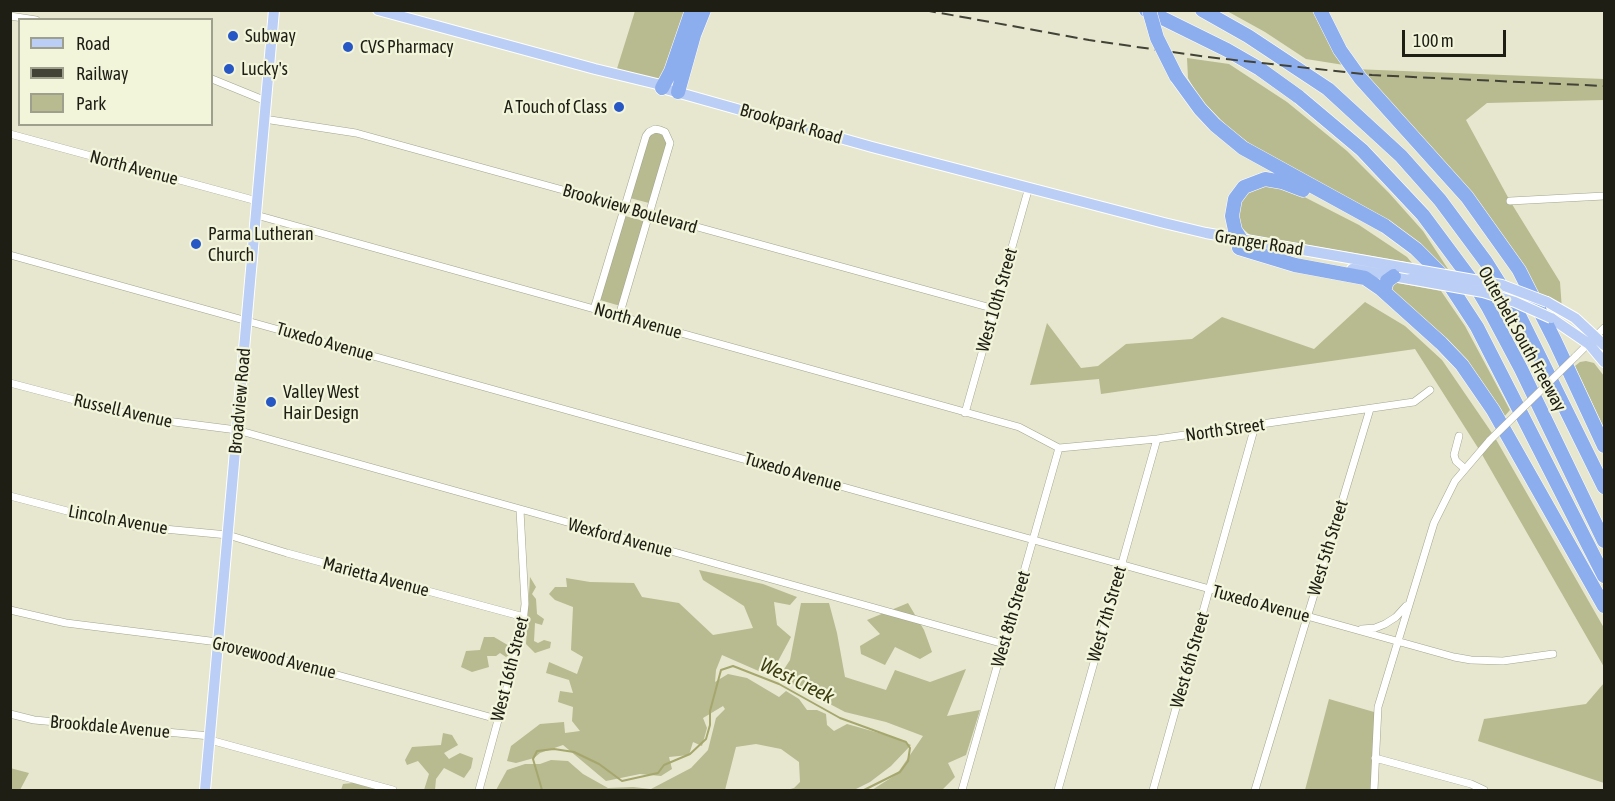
<!DOCTYPE html>
<style>
body{margin:0}
#map{position:relative;width:1615px;height:801px;overflow:hidden;background:#e6e7ce;font-family:"Asap Condensed",sans-serif}
canvas{display:block}
.frame{position:absolute;inset:0;border:12px solid #1e1e15;pointer-events:none}
.legend{position:absolute;left:18px;top:18px;width:195px;height:108px;box-sizing:border-box;background:#f3f5db;border:2px solid #9e9f8c;margin:0;padding:8px 10px;list-style:none;font-size:18px;color:#1e1e15}
.legend li{display:flex;align-items:center;gap:12px;height:30px}
.legend b{width:30px;border:2px solid #9e9f8c}
.scale{position:absolute;left:1402px;top:30px;width:104px;height:27px;box-sizing:border-box;border:3px solid #1e1e15;border-top:0;padding-left:8px;font-size:18px;line-height:21px;white-space:nowrap;color:#1e1e15;-webkit-text-stroke:4px #f3f5db;paint-order:stroke}
</style>
<div id="map">
<canvas width="1615" height="801"></canvas>
<div class="frame"></div>
<ul class="legend">
<li><b style="height:8px;background:#bbcef5"></b>Road</li>
<li><b style="height:8px;background:#424237"></b>Railway</li>
<li><b style="height:16px;background:#b8ba90"></b>Park</li>
</ul>
<div class="scale">100 m</div>
</div>
<script>
const ctx = document.querySelector('canvas').getContext('2d');
ctx.lineJoin = 'round';
function paint(path, color) { ctx.fillStyle = color; ctx.fill(path, 'evenodd'); }
const poly = rows => new Path2D(rows.map(r => 'M' + r).join(''));
function strokePath(path, color, width, dash) { ctx.strokeStyle = color; ctx.lineWidth = width; ctx.lineCap = dash ? 'butt' : 'round'; ctx.setLineDash(dash || []); ctx.stroke(path); }
function label(font, color, halo, rows, align = 'center') {
  ctx.font = font + ' "Asap Condensed",sans-serif'; ctx.lineWidth = 4.5; ctx.setLineDash([]); ctx.textBaseline = 'middle'; ctx.strokeStyle = halo; ctx.fillStyle = color; for (const [text, x, y, turn = 0] of rows) {
    ctx.save(); ctx.translate(x, y); ctx.rotate((+turn || 0) * Math.PI / 180); ctx.textAlign = isNaN(turn) ? turn : align; if (halo) ctx.strokeText(text, 0, 0); ctx.fillText(text, 0, 0); ctx.restore();
  }
}
paint(poly([
 [635,11,692,11,662,88,615,75],
 [1227,11,1314,11,1319,23,1344,65,1306,59,1265,32],
 [1187,58,1229,64,1287,102,1347,151,1389,193,1423,231,1448,269,1439,267,1258,150,1229,128,1200,99,1188,78],
 [1353,69,1604,79,1604,100,1487,103,1466,120,1510,201,1560,282,1562,310,1538,297,1519,270],
 [656,132,664,136,667,144,649,203,630,198,649,135],
 [1279,184,1359,225,1407,257,1412,263,1250,235,1242,228,1237,217,1239,202,1254,186],
 [625,216,644,221,619,305,617,305,600,300],
 [1323,269,1441,291,1465,326,1510,410,1503,418,1488,392,1444,336,1416,312,1369,287,1322,272],
 [1365,302,1405,326,1442,360,1494,436,1604,628,1604,667,1480,451,1415,349,1101,394,1099,379,1030,385,1047,323,1081,368,1098,366,1126,344,1192,339,1222,317,1314,349],
 [1586,361,1594,363,1604,376,1604,428,1575,366,1580,362],
 [699,570,763,584,797,597,790,605,774,602,777,625,791,637,770,676,722,655,716,670,715,682,728,674,747,678,779,697,786,691,799,699,807,710,817,710,826,714,827,725,834,731,847,724,893,737,911,745,891,766,870,782,854,790,787,790,794,788,800,782,799,762,781,749,756,744,736,747,725,790,496,790,507,770,525,764,540,764,551,760,568,761,583,774,608,788,633,787,651,789,691,768,708,750,716,718,725,709,723,706,703,718,707,728,702,746,693,742,689,755,669,757,672,769,661,776,640,774,606,781,563,745,540,753,534,758,516,763,507,761,511,746,540,724,564,722,565,733,580,731,572,721,573,707,558,702,560,691,573,693,569,680,546,673,549,662,577,674,583,657,571,650,573,607,555,600,549,594,555,587,567,587,566,578,590,582,634,583,642,597,679,603,713,635,753,628,744,606,703,580],
 [530,577,536,587,532,594,536,599,537,614,544,619,542,625,535,623,534,641,538,643,544,640,551,642,550,648,535,653,526,644],
 [801,603,829,603,837,633,845,677,886,690,895,670,930,682,966,669,947,716,980,710,966,755,948,763,955,777,942,790,872,790,897,774,923,736,886,722,845,712,779,677,790,660],
 [908,603,924,630,932,652,920,659,895,647,885,665,861,654,860,646,880,634,867,620],
 [484,637,494,637,511,647,512,653,506,657,500,653,496,656,487,656,489,667,472,672,461,667,466,651,480,650],
 [1604,683,1604,783,1478,741,1484,719,1586,704],
 [1329,699,1374,712,1374,790,1305,790],
 [443,733,452,735,458,745,444,753,449,759,460,753,473,758,471,768,464,778,444,768,436,779,435,790,424,790,429,774,418,761,407,765,405,760,412,747,441,745],
 [10,768,29,773,20,790,11,790],
 [371,781,385,790,341,790,343,784]
]), '#b8ba90');
strokePath(poly([
 [542,790,533,759,537,751,554,749,574,752,599,764,622,781,658,773,664,765,690,754,706,739,710,725,710,711,721,670,733,666,779,684,840,718,906,742,910,748,908,761,900,772,864,790]
]), '#a5a76d', 2);
const street = poly([
 [10,16,36,20],
 [212,79,266,101],
 [264,119,356,133,995,309],
 [10,134,257,201],
 [1510,201,1604,196],
 [256,215,1019,427,1059,448,1157,439,1414,402,1430,390],
 [10,255,1454,657,1471,660,1503,661,1553,654],
 [594,309,646,136,649,132,655,129,660,130,665,132,670,143,619,316],
 [1575,357,1604,328],
 [10,383,143,418,237,430,1004,644],
 [965,413,1029,187],
 [1459,436,1454,455,1456,461,1464,468],
 [10,496,71,512,132,526,228,535,287,553,524,617],
 [10,610,66,623,218,642,497,719],
 [1362,629,1375,628,1385,624,1396,617,1406,606],
 [10,714,34,720,210,736],
 [210,740,393,790],
 [1375,758,1471,784,1484,790],
 [479,790,522,632,525,604,520,510],
 [962,790,1059,448],
 [1058,790,1157,439],
 [1153,790,1255,426],
 [1255,790,1370,409],
 [1374,790,1378,707,1434,523,1455,481,1490,440]
]);
const primary = poly([
 [378,10,595,69,657,84,662,88,872,147,1164,223,1206,233,1400,267],
 [1352,269,1410,279],
 [1547,302,1575,318,1604,345],
 [1551,318,1589,344,1604,362],
 [205,790,274,10]
]);
const highway = poly([
 [1146,10,1227,50,1260,69,1299,97,1362,150,1423,215,1475,285,1488,307,1521,369,1604,541],
 [1202,10,1248,36,1328,89,1401,156,1440,200,1486,262,1518,313,1604,487],
 [1320,10,1340,50,1360,78,1467,197,1519,270,1555,341,1604,446],
 [1176,76,1200,109,1215,125,1243,148,1385,226,1416,249,1445,278,1477,327,1604,576],
 [662,88,671,71,692,10],
 [678,92,694,35,704,10],
 [1240,238,1235,230,1232,216,1235,199,1244,187,1265,179,1282,182,1303,190],
 [1239,248,1295,265,1365,278,1381,289,1441,343,1462,365,1493,410,1604,606],
 [1384,291,1387,281,1394,276]
]);
strokePath(street, '#a3a58d', 8);
strokePath(primary, '#fff', 12);
strokePath(highway, '#fff', 15);
strokePath(street, '#fff', 7);
strokePath(primary, '#bbcef5', 10);
strokePath(highway, '#8daeee', 14);
strokePath(poly([
 [924,10,1089,40,1207,57,1372,75,1604,86]
]), '#424237', 2, [12, 6]);
const streetBridge = poly([
 [1490,440,1575,357]
]);
const primaryBridge = poly([
 [1400,267,1502,285,1547,302],
 [1410,279,1483,292,1515,302,1551,318]
]);
const highwayBridge = poly([
 [1149,10,1157,38,1176,76]
]);
strokePath(streetBridge, '#a3a58d', 8, []);
strokePath(primaryBridge, '#fff', 12, []);
strokePath(highwayBridge, '#fff', 15, []);
strokePath(streetBridge, '#fff', 7);
strokePath(primaryBridge, '#bbcef5', 10);
strokePath(highwayBridge, '#8daeee', 14);
for (const [x, y, r, color] of [
 [233,36,6,"#2757c5"],
 [348,47,6,"#2757c5"],
 [229,69,6,"#2757c5"],
 [619,107,6,"#2757c5"],
 [196,244,6,"#2757c5"],
 [271,402,6,"#2757c5"]
]) { const dot = new Path2D(); dot.arc(x, y, r, 0, 2 * Math.PI); ctx.fillStyle = color; ctx.fill(dot); strokePath(dot, '#f3f5db', 2); }
label('18px', '#1e1e15', '#f3f5db', [
 ["Subway",245,36],
 ["CVS Pharmacy",360,47],
 ["Lucky's",241,69],
 ["A Touch of Class",607,107,"right"],
 ["Parma Lutheran",208,234],
 ["Church",208,255],
 ["Valley West",283,392],
 ["Hair Design",283,413]
], 'left');
label('18px', '#1e1e15', '#f3f5db', [
 ["Brookpark Road",791,124,16],
 ["North Avenue",134,168,15],
 ["Brookview Boulevard",630,209,16],
 ["Granger Road",1259,243,9],
 ["West 10th Street",997,300,-74],
 ["North Avenue",638,321,16],
 ["Outerbelt South Freeway",1522,339,61],
 ["Tuxedo Avenue",325,342,16],
 ["Broadview Road",240,401,-85],
 ["Russell Avenue",123,411,13],
 ["North Street",1225,430,-8],
 ["Tuxedo Avenue",793,472,16],
 ["Lincoln Avenue",118,520,10],
 ["Wexford Avenue",620,538,15],
 ["West 5th Street",1328,548,-73],
 ["Marietta Avenue",376,577,15],
 ["Tuxedo Avenue",1261,604,15],
 ["West 7th Street",1107,614,-74],
 ["West 8th Street",1011,619,-74],
 ["Grovewood Avenue",274,658,14],
 ["West 6th Street",1190,660,-74],
 ["West 16th Street",510,669,-76],
 ["Brookdale Avenue",110,727,5]
]);
label('italic 20px', '#3e3f11', '#f3f5db', [
 ["West Creek",797,681,26]
]);
</script>
